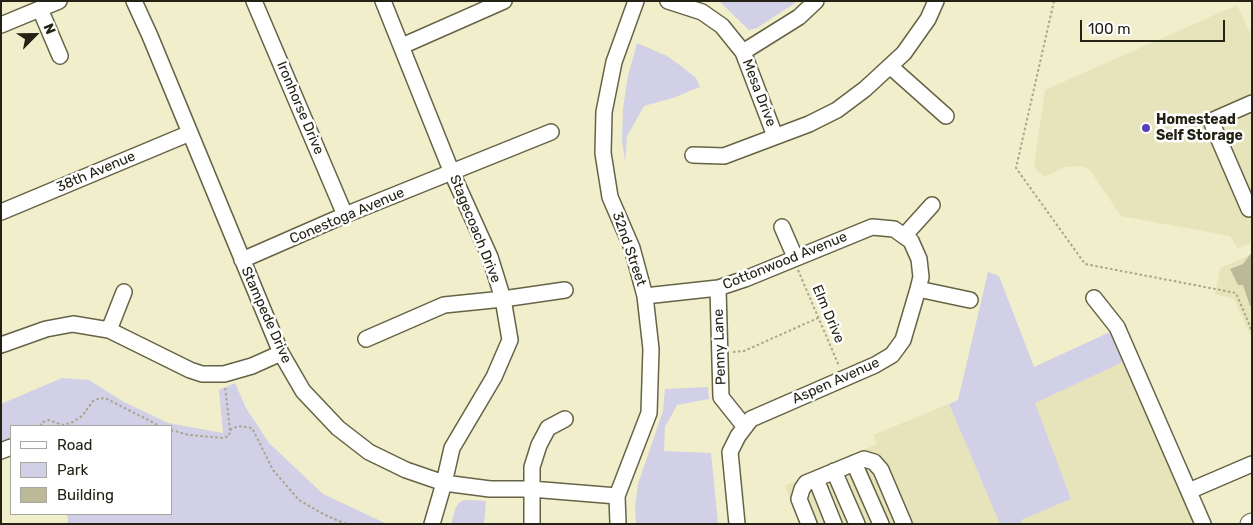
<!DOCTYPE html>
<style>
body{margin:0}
#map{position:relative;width:1253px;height:525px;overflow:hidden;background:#f1eecb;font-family:Rubik,sans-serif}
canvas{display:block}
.frame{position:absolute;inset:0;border:2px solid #232215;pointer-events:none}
.legend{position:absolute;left:10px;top:425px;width:162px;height:90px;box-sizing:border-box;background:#fff;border:1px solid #a7a7a1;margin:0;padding:6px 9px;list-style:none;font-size:15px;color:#232215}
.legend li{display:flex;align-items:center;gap:10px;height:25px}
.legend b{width:25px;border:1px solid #a7a7a1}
.north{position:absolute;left:10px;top:10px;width:50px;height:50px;-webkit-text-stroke:4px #fff;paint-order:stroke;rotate:67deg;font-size:14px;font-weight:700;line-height:20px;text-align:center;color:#232215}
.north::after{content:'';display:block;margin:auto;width:18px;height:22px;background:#232215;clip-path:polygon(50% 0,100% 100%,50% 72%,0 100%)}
.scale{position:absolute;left:1080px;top:20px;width:145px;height:22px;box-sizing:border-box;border:2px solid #232215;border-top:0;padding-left:6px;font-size:15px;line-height:18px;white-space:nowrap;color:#232215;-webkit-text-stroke:4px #fff;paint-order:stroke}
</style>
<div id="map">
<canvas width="1253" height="525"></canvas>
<div class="frame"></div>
<ul class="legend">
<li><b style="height:6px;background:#fff"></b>Road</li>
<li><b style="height:14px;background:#d1d0e6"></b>Park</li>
<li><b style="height:14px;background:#bcb998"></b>Building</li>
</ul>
<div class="north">N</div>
<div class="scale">100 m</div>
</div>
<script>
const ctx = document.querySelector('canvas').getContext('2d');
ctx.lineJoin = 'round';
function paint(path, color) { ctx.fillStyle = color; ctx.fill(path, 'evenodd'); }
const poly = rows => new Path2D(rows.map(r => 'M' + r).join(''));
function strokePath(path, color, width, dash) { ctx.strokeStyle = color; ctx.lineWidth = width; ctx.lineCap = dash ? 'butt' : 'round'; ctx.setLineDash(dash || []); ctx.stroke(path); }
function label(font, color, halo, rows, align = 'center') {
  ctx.font = font + ' Rubik,sans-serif'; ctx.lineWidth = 5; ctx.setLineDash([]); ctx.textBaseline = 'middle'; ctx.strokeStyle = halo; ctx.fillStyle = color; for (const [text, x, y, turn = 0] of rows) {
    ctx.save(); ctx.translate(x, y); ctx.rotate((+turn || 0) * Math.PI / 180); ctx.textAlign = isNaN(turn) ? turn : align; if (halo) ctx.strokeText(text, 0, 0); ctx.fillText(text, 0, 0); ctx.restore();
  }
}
paint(poly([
 [1237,5,1252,37,1252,242,1238,249,1230,236,1121,216,1090,170,1082,166,1065,167,1044,177,1034,167,1045,90],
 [1252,254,1252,338,1234,299,1215,294,1220,268],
 [1125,361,1205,516,1188,524,1022,524,1020,520,1071,499,1034,403],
 [949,404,1000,524,800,524,785,486,877,444,873,435]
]), '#e7e3ba');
paint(poly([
 [719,1,798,1,757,28,749,30],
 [637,43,667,56,681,66,696,78,700,87,673,98,644,106,627,136,625,162,622,140,623,108,628,76],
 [988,272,999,276,1034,367,1110,332,1125,361,1035,403,1071,499,1021,520,1022,524,1000,524,949,404,958,400],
 [62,378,89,380,124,402,168,423,223,433,219,390,235,383,246,408,269,443,323,494,387,524,66,524,68,521,67,514,171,514,171,426,11,426,11,456,1,460,1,404],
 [708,387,709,399,677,405,665,427,664,451,711,453,718,524,636,524,635,508,638,484,663,411,665,389],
 [468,500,486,501,484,524,451,524,456,507,461,501]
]), '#d1d0e6');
paint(poly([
 [1252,252,1252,306,1250,306,1243,285,1238,285,1230,269,1243,264]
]), '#bcb998');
const minor = poly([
 [134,1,150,36,281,353,303,391,338,428,369,452,406,470,444,483,490,489,531,489,617,496],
 [254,1,345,215],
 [383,1,452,173,490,257,503,299,510,340,494,377,452,448,444,483,432,524],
 [668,1,702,12,722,26,743,52,775,136],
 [40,9,60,56],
 [1,25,59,1],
 [402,46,504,1],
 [743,52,799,17,816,1],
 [891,67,946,116],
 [1252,103,1211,121,1249,209,1252,208],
 [693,155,724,156,809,124,837,110,865,89,904,53,928,19,936,1],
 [1,212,190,133],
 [782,227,795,257],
 [904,236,932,205],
 [242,260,345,215,551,132],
 [718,288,721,397,745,427],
 [918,289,970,300],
 [645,296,718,288,745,279,872,227,894,229,911,241,919,259,921,277,918,289,903,340,892,355,875,365,751,419,738,436,730,452,737,524],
 [1094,298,1117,327,1203,524],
 [109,330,124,292],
 [366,339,444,305,503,299,565,290],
 [1,345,46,329,73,324,109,330,190,370,202,374,224,374,252,366,281,353],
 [1,451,11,447],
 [854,463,881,524],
 [834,471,857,524],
 [816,479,834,524],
 [1189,491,1252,464],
 [532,524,532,467,539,445,548,428,565,419],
 [618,524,617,496,649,413,651,349,645,296,632,248,610,197,603,153,604,112,614,62,636,1],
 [809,524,799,499,802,489,806,483,864,459,874,462,881,470,904,524]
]);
const major = poly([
 [1250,524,1252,523]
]);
strokePath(minor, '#666345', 18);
strokePath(major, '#666345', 21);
strokePath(poly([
 [1054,1,1016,168,1085,264,1236,293,1252,331],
 [798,270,839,366],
 [733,352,744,351,818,318],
 [41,426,41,423,48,420,63,425,73,422,82,416,93,401,100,398,107,399,160,426],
 [171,430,189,435,223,438,229,436,230,430,225,386],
 [230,430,238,426,252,428,273,470,299,500,323,514,346,524]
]), '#a8a58a', 2, [2.5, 2.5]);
strokePath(minor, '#fff', 15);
strokePath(major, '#fff', 19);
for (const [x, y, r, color] of [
 [1146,128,5,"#573fb6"]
]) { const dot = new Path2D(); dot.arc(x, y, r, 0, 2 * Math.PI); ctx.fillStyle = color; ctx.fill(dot); strokePath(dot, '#fff', 2); }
label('14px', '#232215', '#fff', [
 ["Mesa Drive",759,93,69],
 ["Ironhorse Drive",300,108,67],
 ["38th Avenue",96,172,-23],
 ["Conestoga Avenue",347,216,-23],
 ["Stagecoach Drive",475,229,68],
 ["32nd Street",629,249,71],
 ["Cottonwood Avenue",785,261,-22],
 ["Elm Drive",828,314,67],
 ["Stampede Drive",266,315,66],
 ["Penny Lane",720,347,-92],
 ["Aspen Avenue",836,381,-24]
]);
label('bold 14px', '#232215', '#fff', [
 ["Homestead",1156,120],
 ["Self Storage",1156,136]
], 'left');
</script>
